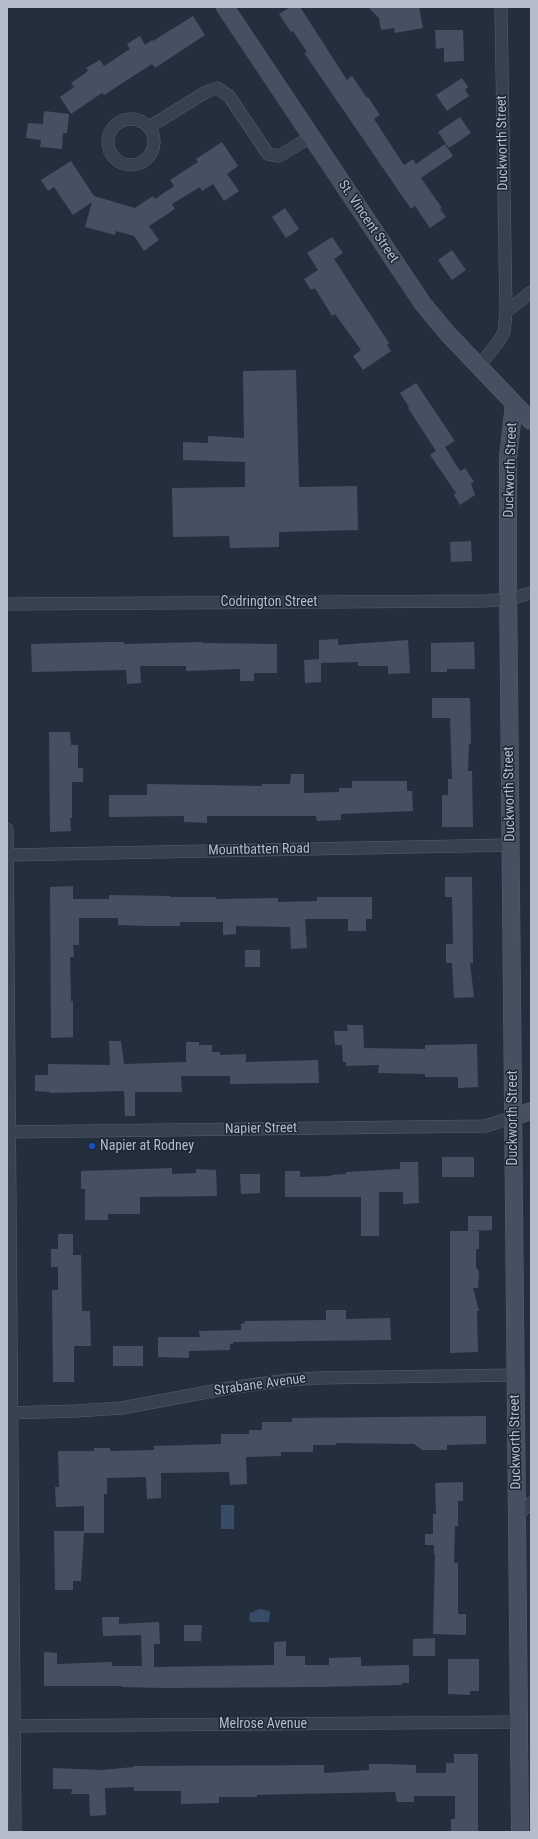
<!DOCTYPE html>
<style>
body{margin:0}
#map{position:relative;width:538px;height:1839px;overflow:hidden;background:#242f3e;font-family:"Roboto Condensed",sans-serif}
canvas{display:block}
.frame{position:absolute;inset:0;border:8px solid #b4bcc9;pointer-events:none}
</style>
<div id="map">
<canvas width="538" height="1839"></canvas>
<div class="frame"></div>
</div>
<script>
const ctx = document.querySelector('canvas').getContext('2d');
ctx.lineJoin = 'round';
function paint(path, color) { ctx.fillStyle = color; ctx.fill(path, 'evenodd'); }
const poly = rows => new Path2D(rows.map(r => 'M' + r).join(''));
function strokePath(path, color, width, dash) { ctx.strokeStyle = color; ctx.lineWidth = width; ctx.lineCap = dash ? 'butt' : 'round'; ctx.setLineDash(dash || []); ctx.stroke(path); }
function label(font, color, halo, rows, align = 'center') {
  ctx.font = font + ' "Roboto Condensed",sans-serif'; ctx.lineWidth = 3; ctx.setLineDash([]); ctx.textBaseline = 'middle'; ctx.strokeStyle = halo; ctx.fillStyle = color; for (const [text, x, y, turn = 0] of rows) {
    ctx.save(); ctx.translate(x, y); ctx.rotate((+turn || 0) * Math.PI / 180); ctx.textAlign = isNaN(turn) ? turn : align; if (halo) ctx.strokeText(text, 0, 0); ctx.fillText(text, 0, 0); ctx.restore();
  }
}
paint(poly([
 [221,1505,234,1505,234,1529,221,1529],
 [260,1609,269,1611,270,1613,269,1622,251,1622,249,1619,250,1613]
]), '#394c67');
paint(poly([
 [290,7,300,7,347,80,352,76,367,98,368,97,380,115,374,119,404,165,413,159,416,164,445,144,453,156,421,178,442,208,440,209,446,217,430,228,415,206,411,209,309,60,304,53,307,52,293,31,291,32,279,14],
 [368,7,419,7,423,28,395,33,394,28,381,30,379,18],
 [193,16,205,35,155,68,152,64,104,95,102,93,71,114,60,97,74,87,71,83,88,71,86,68,100,60,104,66,130,49,127,44,140,36,145,45,152,40,153,41],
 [435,30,463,30,464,61,444,62,444,48,436,49],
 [462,78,468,87,465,90,469,96,447,111,436,95],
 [44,111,69,114,67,133,63,133,62,149,40,147,41,140,26,138,28,123,43,124],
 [460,117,471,133,449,148,438,132],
 [222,142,238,166,227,174,239,191,224,201,213,184,202,191,200,187,172,204,175,209,149,226,159,240,144,251,134,236,116,231,115,235,85,227,92,202,73,215,54,187,48,191,41,180,71,161,94,196,135,208,153,196,155,199,174,186,170,180,198,162,196,159],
 [285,208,299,229,286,238,272,217],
 [332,237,343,253,334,259,389,343,387,345,391,351,363,370,353,356,361,350,335,314,332,316,315,288,311,290,304,279,318,270,307,253],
 [452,250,466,270,452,280,438,260],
 [296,370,299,487,357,486,358,530,279,532,279,547,230,548,229,536,173,537,172,488,245,487,245,462,183,460,183,442,208,443,208,436,244,438,243,371],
 [416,383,455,441,445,447,460,471,465,468,474,482,471,484,475,495,460,505,454,495,456,493,430,455,436,451,408,408,409,407,400,393],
 [471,541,472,561,451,562,450,542],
 [338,639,338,645,408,640,410,673,388,674,388,666,358,666,358,662,321,663,321,682,305,683,304,660,319,659,319,640],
 [108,642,124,642,124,644,202,642,202,643,277,644,277,673,254,673,254,681,240,681,240,669,186,671,186,666,140,666,141,683,127,684,126,670,32,672,31,644],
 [474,642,475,669,447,669,447,672,431,672,431,643],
 [432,698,470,698,471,744,469,744,468,771,472,771,473,827,442,827,442,795,448,795,448,779,452,779,450,718,432,718],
 [49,732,70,732,71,745,78,745,78,768,83,768,83,782,72,782,72,818,70,818,71,831,50,832],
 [291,774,304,774,304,793,339,792,339,788,352,788,352,781,407,781,407,791,412,791,413,811,341,814,341,820,317,821,316,816,207,816,207,823,184,822,184,816,109,817,109,795,147,795,147,784,262,786,262,784,290,784],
 [445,877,472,877,473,963,470,963,474,997,454,998,452,963,446,963,446,944,453,944,452,897,445,897],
 [73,886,73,899,109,899,109,895,170,896,170,897,216,897,216,899,278,898,278,902,317,901,317,897,372,897,372,919,366,919,366,931,348,931,348,919,305,919,307,948,291,949,290,927,236,926,236,934,223,935,223,922,180,922,180,926,147,926,118,925,118,918,79,918,79,945,73,945,74,957,70,957,71,1001,73,1001,73,1037,51,1038,50,887],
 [245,950,260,950,260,967,245,967],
 [347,1025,363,1025,364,1048,425,1049,425,1045,477,1044,478,1087,458,1088,458,1077,425,1077,425,1074,378,1073,379,1065,346,1066,346,1062,343,1062,342,1045,335,1045,334,1031,348,1031],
 [109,1041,121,1041,124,1064,186,1062,186,1042,199,1042,199,1045,212,1045,212,1052,220,1052,220,1055,246,1054,246,1062,318,1060,319,1083,230,1084,230,1076,181,1076,182,1092,135,1092,135,1116,125,1116,124,1091,50,1093,49,1092,35,1091,35,1075,48,1075,48,1064,110,1065],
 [442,1157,474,1157,474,1177,442,1177],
 [400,1162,418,1162,419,1203,403,1204,403,1192,379,1192,379,1236,361,1236,361,1197,285,1197,285,1171,300,1171,300,1177,331,1176,331,1175,346,1174,346,1172,400,1169],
 [172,1168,172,1174,196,1173,196,1169,216,1170,217,1196,140,1197,140,1214,108,1214,108,1220,85,1220,85,1189,81,1189,81,1171],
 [240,1174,260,1174,260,1193,241,1194],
 [468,1216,492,1216,492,1230,468,1231],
 [450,1231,479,1231,479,1249,476,1249,476,1267,479,1272,478,1288,473,1288,479,1311,477,1311,478,1352,450,1353],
 [58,1234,73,1234,73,1255,81,1255,82,1311,90,1311,91,1346,74,1346,74,1382,53,1382,52,1290,58,1290,58,1267,51,1267,51,1249,58,1249],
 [326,1310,346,1310,346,1319,390,1318,391,1340,233,1342,233,1344,230,1344,230,1350,189,1351,189,1358,158,1357,158,1337,200,1337,199,1331,241,1330,241,1324,245,1323,244,1321,326,1320],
 [113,1346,143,1346,143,1366,113,1366],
 [486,1416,486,1444,447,1445,447,1450,422,1450,414,1444,336,1443,336,1445,313,1445,313,1452,281,1452,281,1456,246,1457,247,1484,230,1485,229,1472,161,1473,161,1498,147,1499,146,1477,107,1478,107,1494,104,1494,104,1533,84,1533,84,1506,56,1507,55,1487,59,1487,58,1451,94,1451,94,1448,110,1448,110,1451,154,1450,154,1446,221,1444,221,1434,249,1434,249,1430,262,1430,262,1422,292,1422,292,1418],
 [463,1482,463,1501,458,1501,458,1526,455,1526,454,1563,458,1563,458,1614,466,1614,466,1635,433,1634,435,1554,434,1554,434,1545,425,1545,425,1534,433,1534,433,1514,436,1514,435,1483],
 [54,1531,84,1531,81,1581,73,1581,73,1590,55,1590],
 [102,1617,119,1617,119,1624,159,1622,160,1644,154,1644,154,1667,274,1665,274,1642,286,1641,286,1656,305,1656,305,1665,329,1665,329,1658,361,1657,361,1666,409,1665,409,1683,402,1683,402,1685,319,1687,163,1688,122,1687,122,1686,44,1686,44,1652,57,1653,57,1664,112,1662,112,1666,142,1666,141,1635,103,1636],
 [184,1625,202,1625,201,1641,184,1641],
 [435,1638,435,1656,413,1656,413,1639],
 [448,1659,479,1659,479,1691,470,1691,470,1695,448,1694],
 [454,1754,478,1754,478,1832,451,1831,451,1819,455,1819,455,1796,414,1796,414,1802,397,1802,395,1792,293,1794,257,1795,257,1797,219,1797,219,1803,181,1804,181,1791,134,1791,134,1787,105,1788,106,1815,90,1816,89,1794,71,1794,72,1789,53,1789,53,1768,101,1770,134,1767,134,1766,324,1765,324,1773,369,1770,369,1764,384,1764,416,1765,416,1773,446,1773,446,1763,454,1763]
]), '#455162');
const street = poly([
 '108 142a23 23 0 1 1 46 0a23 23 0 1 1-46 0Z',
 [149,127,206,92,217,88,229,96,268,154,279,156,311,137],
 [506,312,531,292],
 [479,366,499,341,504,332,506,312,501,7],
 [7,604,485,601,509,599,531,593],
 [7,829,15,1832],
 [7,855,511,845],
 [7,1132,486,1126,513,1117],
 [7,1413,76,1411,122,1408,229,1388,288,1380,317,1378,515,1375],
 [517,1515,531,1503],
 [7,1726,519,1722]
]);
const secondary = poly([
 [225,7,423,304,448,334,531,421],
 [514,404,508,458,508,580,520,1832],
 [513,1117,531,1111]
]);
strokePath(street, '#565f6c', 13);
strokePath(secondary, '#565f6c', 18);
strokePath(street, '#38414e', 12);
strokePath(secondary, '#465061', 17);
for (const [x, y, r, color] of [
 [92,1146,4,"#1a4fb4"]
]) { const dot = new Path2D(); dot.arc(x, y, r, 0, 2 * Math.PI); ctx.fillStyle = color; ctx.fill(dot); strokePath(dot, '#1d2633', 1.5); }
label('14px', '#b4bcc9', '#1d2633', [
 ["Duckworth Street",503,143,-91],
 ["St. Vincent Street",368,222,56],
 ["Duckworth Street",511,470,-88],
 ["Codrington Street",269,602],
 ["Duckworth Street",510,794,-91],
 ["Mountbatten Road",259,850,-1],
 ["Duckworth Street",513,1118,-90],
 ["Napier Street",261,1129,-1],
 ["Strabane Avenue",260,1385,-8],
 ["Duckworth Street",516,1442,-91],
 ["Melrose Avenue",263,1724]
]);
label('14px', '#b4bcc9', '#1d2633', [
 ["Napier at Rodney",100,1146]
], 'left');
</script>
